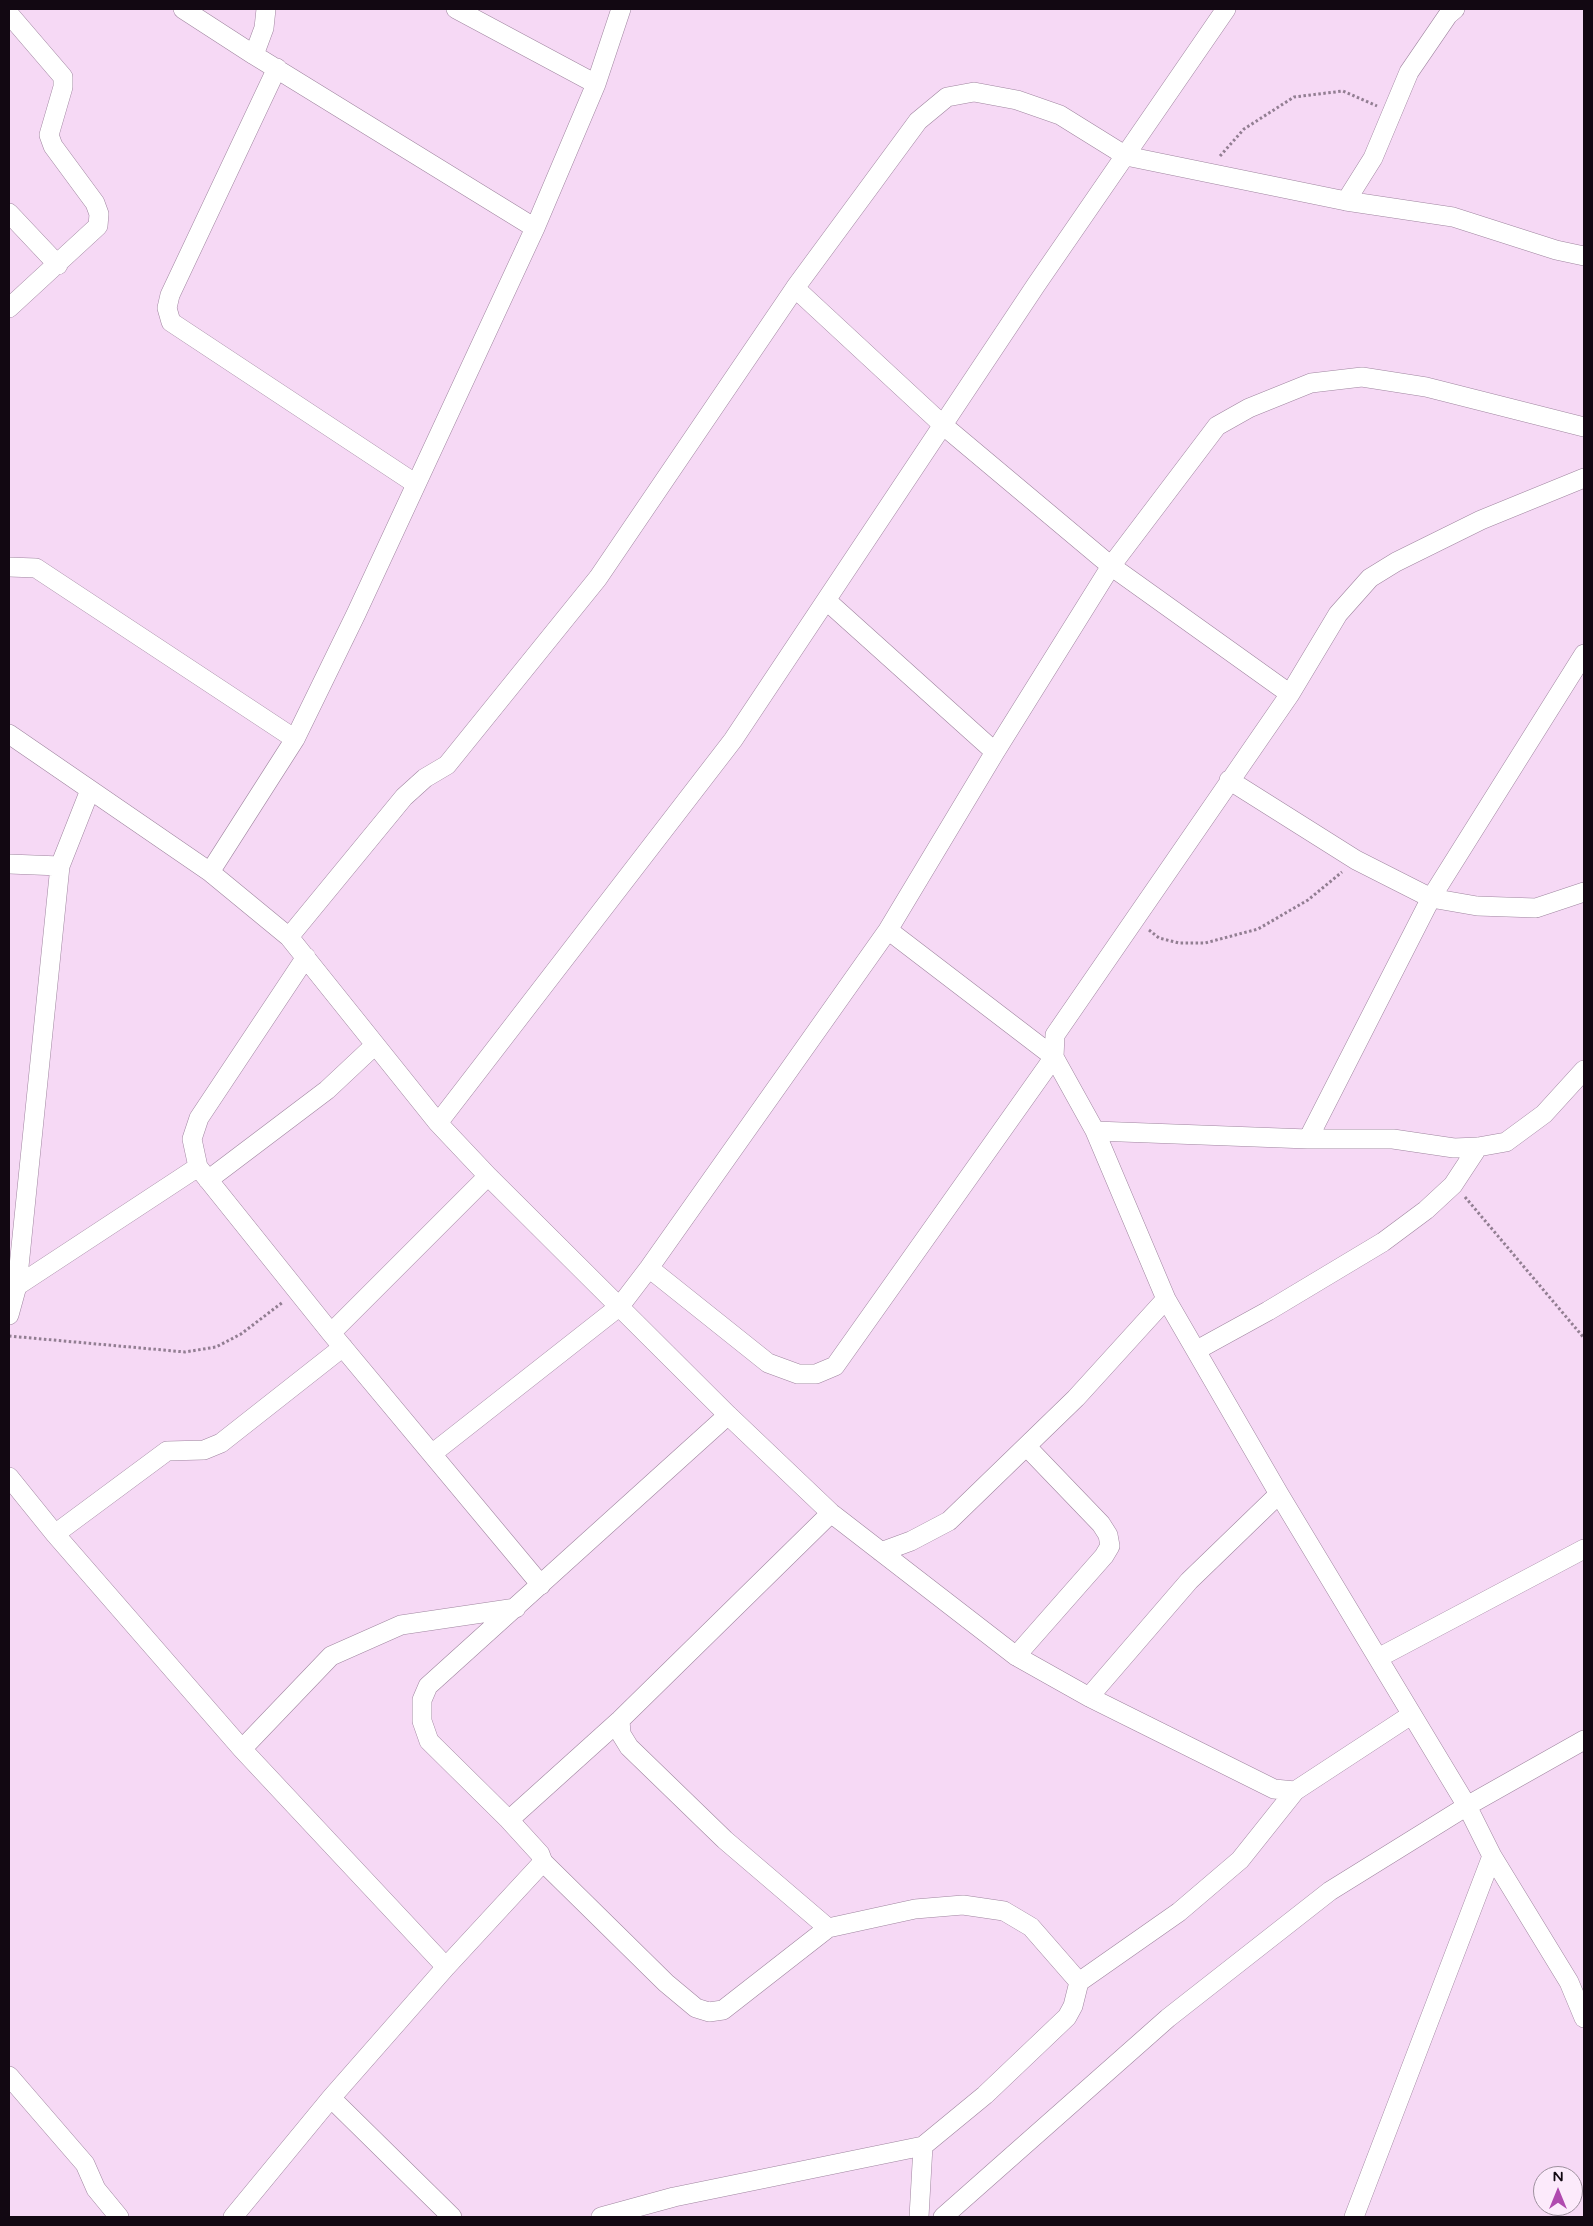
<!DOCTYPE html>
<style>
body{margin:0}
#map{position:relative;width:1593px;height:2226px;overflow:hidden;background:#f6d9f5;font-family:"Varela Round",sans-serif}
canvas{display:block}
.frame{position:absolute;inset:0;border:10px solid #120812;pointer-events:none}
.north{position:absolute;left:1533px;top:2166px;width:50px;height:50px;box-sizing:border-box;background:#fceafb;border:1px solid #9e909e;border-radius:50%;rotate:0deg;font-size:14px;font-weight:700;line-height:20px;text-align:center;color:#120812}
.north::after{content:'';display:block;margin:auto;width:18px;height:22px;background:#b04aaf;clip-path:polygon(50% 0,100% 100%,50% 72%,0 100%)}
</style>
<div id="map">
<canvas width="1593" height="2226"></canvas>
<div class="frame"></div>
<div class="north">N</div>
</div>
<script>
const ctx = document.querySelector('canvas').getContext('2d');
ctx.lineJoin = 'round';
const poly = rows => new Path2D(rows.map(r => 'M' + r).join(''));
function strokePath(path, color, width, dash) { ctx.strokeStyle = color; ctx.lineWidth = width; ctx.lineCap = dash ? 'butt' : 'round'; ctx.setLineDash(dash || []); ctx.stroke(path); }
const minor = poly([
 [183,9,254,55,535,228],
 [456,9,596,84],
 [9,14,63,77,63,87,49,135,53,146,95,203,99,214,98,226,9,308],
 [254,55,264,28,266,9],
 [277,68,170,295,167,308,171,322,416,484],
 [1346,201,1373,158,1409,72,1448,15,1455,9],
 [9,213,58,265],
 [795,288,944,426,1111,566,1290,694],
 [9,567,36,568,295,739],
 [827,601,995,752],
 [9,734,210,872,289,937,438,1123,488,1176,728,1415,831,1513,1016,1656,1089,1697,1274,1789,1295,1791],
 [1229,780,1356,860,1431,898,1477,906,1536,908,1584,892],
 [9,864,60,866],
 [210,872,295,739,356,614,535,228,596,84,621,9],
 [888,930,1054,1057,1095,1131,1166,1299,1279,1494,1467,1806,1492,1856,1569,1982,1584,2018],
 [289,937,404,797,425,778,447,765,598,578,795,288,918,121,947,97,974,92,1017,100,1060,115,1126,156,1346,201,1453,217,1556,250,1584,256],
 [306,957,199,1118,192,1139,198,1167,331,1333,541,1585],
 [438,1123,733,740,1036,285,1226,9],
 [1095,1131,1308,1139,1393,1139,1454,1148,1478,1147,1506,1142,1544,1114,1584,1070],
 [1308,1139,1431,898,1584,654],
 [208,1180,327,1090,375,1045],
 [649,1268,768,1363,798,1374,816,1374,835,1366,1054,1057,1055,1035,1290,694,1338,614,1370,578,1396,562,1481,520,1584,478],
 [17,1286,198,1167],
 [9,1315,17,1286,60,866,90,790],
 [331,1333,488,1176],
 [1197,1350,1268,1311,1383,1242,1426,1210,1453,1185,1478,1147],
 [728,1415,428,1686,422,1700,422,1721,429,1741,509,1820,540,1854,543,1862,666,1983,696,2008,709,2012,723,2010,828,1928,915,1909,963,1905,1004,1911,1031,1927,1079,1982],
 [433,1453,620,1306,649,1268,888,930,995,752,1111,566,1217,426,1249,408,1311,383,1362,377,1426,387,1584,427],
 [9,1477,55,1534,242,1749,446,1967],
 [55,1534,167,1451,204,1450,221,1443,343,1347],
 [881,1552,911,1541,949,1521,1076,1398,1166,1299],
 [1016,1656,1104,1556,1110,1546,1108,1535,1101,1524,1027,1447],
 [1378,1658,1584,1549],
 [1089,1697,1189,1581,1279,1494],
 [620,1720,621,1734,629,1747,725,1840,828,1928],
 [242,1749,331,1656,401,1625,516,1608],
 [509,1820,620,1720,831,1513],
 [9,2076,85,2164,96,2189,119,2217],
 [331,2098,452,2217],
 [233,2217,331,2098,446,1967,543,1862],
 [601,2217,674,2197,923,2146,985,2095,1067,2017,1073,2006,1079,1982,1179,1912,1240,1860,1295,1791,1411,1715],
 [919,2217,923,2146],
 [943,2217,1168,2018,1330,1891,1467,1806,1584,1740],
 [1354,2217,1492,1856]
]);
strokePath(minor, '#9f859f', 20);
strokePath(poly([
 [1220,156,1244,129,1294,97,1343,91,1377,106],
 [1149,930,1159,938,1179,943,1205,943,1258,929,1308,900,1342,872],
 [1465,1197,1584,1338],
 [9,1336,185,1352,216,1347,241,1334,283,1302]
]), '#927e92', 3, [2.5, 2.5]);
strokePath(minor, '#fff', 19);
</script>
